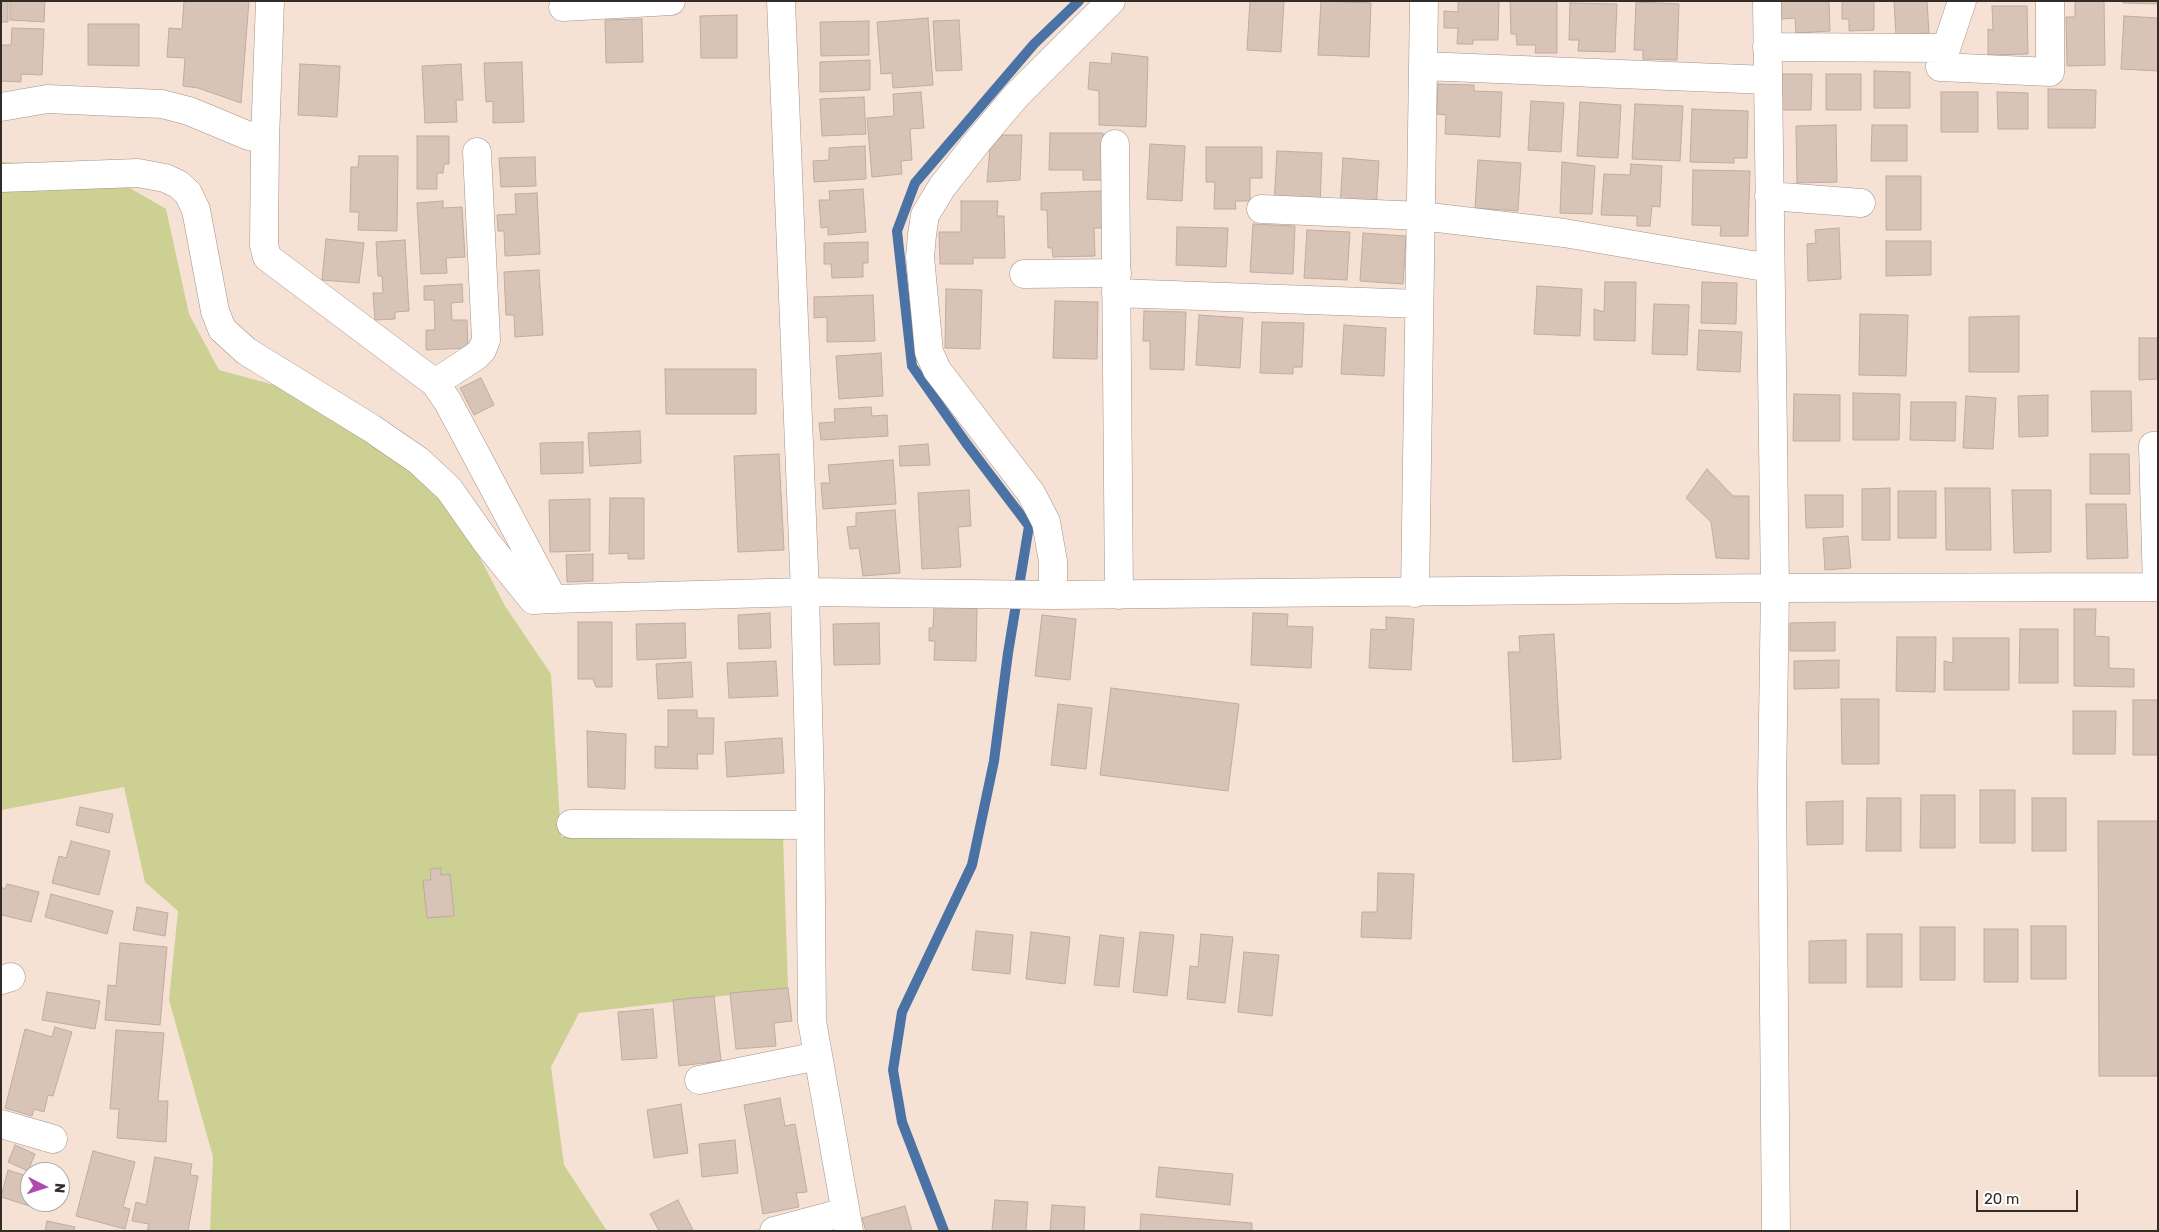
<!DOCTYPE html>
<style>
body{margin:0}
#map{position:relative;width:2159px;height:1232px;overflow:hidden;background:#f6e2d4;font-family:Rubik,sans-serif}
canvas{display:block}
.frame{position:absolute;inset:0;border:2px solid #342c27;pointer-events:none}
.north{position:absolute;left:20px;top:1162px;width:50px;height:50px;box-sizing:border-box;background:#fff;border:1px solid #aeaba9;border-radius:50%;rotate:95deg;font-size:14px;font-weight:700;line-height:20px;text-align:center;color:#342c27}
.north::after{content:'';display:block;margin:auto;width:18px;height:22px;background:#b04aae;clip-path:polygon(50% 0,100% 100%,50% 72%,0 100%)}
.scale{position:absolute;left:1976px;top:1190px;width:102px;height:22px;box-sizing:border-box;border:2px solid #342c27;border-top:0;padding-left:6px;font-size:15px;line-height:18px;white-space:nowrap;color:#342c27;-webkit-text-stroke:4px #fff;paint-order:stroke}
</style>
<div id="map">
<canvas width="2159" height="1232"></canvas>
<div class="frame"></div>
<div class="north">N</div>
<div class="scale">20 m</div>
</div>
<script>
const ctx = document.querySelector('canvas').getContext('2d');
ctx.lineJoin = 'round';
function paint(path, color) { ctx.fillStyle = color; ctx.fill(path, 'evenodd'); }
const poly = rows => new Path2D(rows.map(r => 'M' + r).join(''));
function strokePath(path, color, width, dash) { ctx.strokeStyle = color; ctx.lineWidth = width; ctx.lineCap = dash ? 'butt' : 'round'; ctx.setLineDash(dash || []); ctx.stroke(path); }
paint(poly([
 [1,162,92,166,166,209,189,314,219,370,330,400,453,506,505,606,551,674,561,837,783,836,788,988,579,1013,551,1067,564,1165,607,1231,210,1231,213,1157,169,1000,178,911,145,882,124,787,1,810]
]), '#ccd092');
strokePath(poly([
 [944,1231,902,1122,893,1070,902,1012,972,865,994,761,1008,653,1029,526,966,443,912,366,897,231,915,183,1034,44,1079,1]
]), '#4a72a5', 10);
const building = poly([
 [1,1,8,1,8,22,1,22,1,1],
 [10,1,45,1,44,22,10,20,10,1],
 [184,1,249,1,241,103,198,88,183,86,185,58,167,57,169,28,182,29,184,1],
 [1250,1,1284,1,1281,52,1247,50,1250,1],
 [1321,1,1371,3,1369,57,1318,55,1321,1],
 [1458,1,1499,1,1498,40,1473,40,1473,44,1457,44,1458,28,1444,28,1444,11,1458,12,1458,1],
 [1510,1,1557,1,1557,53,1535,53,1536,45,1517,45,1516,34,1511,34,1510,1],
 [1781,1,1829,1,1830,31,1796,33,1795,18,1782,19,1781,1],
 [1842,1,1874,1,1874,30,1849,31,1849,19,1842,19,1842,1],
 [1894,1,1927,1,1929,33,1896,35,1894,1],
 [2075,1,2104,1,2105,65,2067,66,2066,17,2075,17,2075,1],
 [2123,1,2158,1,2158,4,2123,3,2123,1],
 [1636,2,1679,4,1677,60,1643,59,1643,50,1634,50,1636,2],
 [1570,3,1617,4,1615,52,1578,51,1579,40,1569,40,1570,3],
 [1992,6,2027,6,2028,54,1988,55,1988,29,1993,30,1992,6],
 [737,15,737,58,701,58,700,16,737,15],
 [2124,16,2158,18,2158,71,2121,69,2124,16],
 [928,18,933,85,893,88,892,73,881,74,877,22,928,18],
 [642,19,643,62,606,63,605,20,642,19],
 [959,20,962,70,936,71,933,21,959,20],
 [869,21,869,55,821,56,820,22,869,21],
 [88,24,139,24,139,66,88,65,88,24],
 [12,28,44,29,42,75,21,74,21,82,1,81,1,45,11,45,12,28],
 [1112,53,1148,57,1146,127,1099,125,1099,91,1088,89,1090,62,1111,64,1112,53],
 [870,60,870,90,820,92,820,62,870,60],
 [522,62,524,122,493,123,493,101,486,102,484,63,522,62],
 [300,64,340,66,337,117,298,115,300,64],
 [461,64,463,100,456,100,457,122,425,123,422,66,461,64],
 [1874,71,1910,72,1910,108,1874,108,1874,71],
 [1776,74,1812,74,1811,110,1776,110,1776,74],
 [1826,74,1861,74,1861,110,1826,110,1826,74],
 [1438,84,1474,85,1474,91,1502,92,1500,137,1445,134,1446,115,1437,114,1438,84],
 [2048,89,2096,90,2095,128,2048,128,2048,89],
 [921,92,924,128,910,129,912,160,901,161,902,174,872,177,867,118,894,116,893,94,921,92],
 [1941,92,1978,92,1978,132,1941,132,1941,92],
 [1997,92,2028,93,2028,129,1998,129,1997,92],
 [864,97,866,134,822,136,820,99,864,97],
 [1531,101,1564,103,1561,152,1528,150,1531,101],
 [1580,102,1621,105,1618,158,1577,156,1580,102],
 [1635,104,1683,106,1680,161,1632,159,1635,104],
 [1692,109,1748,111,1747,158,1734,158,1734,163,1690,162,1692,109],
 [1836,125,1837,182,1797,183,1796,126,1836,125],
 [1872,125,1907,125,1907,161,1871,161,1872,125],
 [1050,133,1103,133,1103,180,1083,180,1083,170,1049,170,1050,133],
 [1002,135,1022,135,1020,180,987,182,990,148,1002,135],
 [417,136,449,136,449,164,444,164,443,173,437,173,437,189,417,189,417,136],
 [1150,144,1185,146,1182,201,1147,199,1150,144],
 [865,146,866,179,814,182,813,161,829,160,829,148,865,146],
 [1206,147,1262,147,1262,178,1250,178,1250,201,1235,201,1236,209,1214,209,1215,182,1206,182,1206,147],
 [1277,151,1322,153,1320,206,1274,205,1277,151],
 [359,156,398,156,397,231,358,230,359,212,350,212,351,167,358,167,359,156],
 [535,157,536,186,501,187,499,158,535,157],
 [1343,158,1379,161,1376,210,1340,207,1343,158],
 [1478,160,1521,163,1518,211,1475,208,1478,160],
 [1562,162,1595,166,1592,214,1560,213,1562,162],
 [1631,164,1662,166,1660,207,1652,206,1650,226,1637,226,1637,216,1601,215,1604,174,1630,175,1631,164],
 [1693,170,1750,171,1748,236,1720,236,1721,226,1692,225,1693,170],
 [1886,176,1921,176,1921,230,1886,230,1886,176],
 [863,189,866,232,828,235,828,227,821,228,819,200,830,200,829,191,863,189],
 [1101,191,1102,228,1094,228,1095,256,1053,257,1052,248,1048,248,1047,210,1041,210,1041,193,1101,191],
 [537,193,540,254,505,256,504,231,498,231,497,215,516,214,515,194,537,193],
 [443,201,443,208,462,207,465,257,446,258,447,273,421,274,417,203,443,201],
 [961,201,998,201,997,216,1004,216,1005,258,973,258,973,264,940,264,939,232,961,232,961,201],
 [1253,224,1295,226,1293,274,1250,272,1253,224],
 [1177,227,1228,228,1226,267,1176,265,1177,227],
 [1839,228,1841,279,1808,281,1807,244,1816,243,1815,230,1839,228],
 [1307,230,1350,232,1347,280,1304,278,1307,230],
 [1363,233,1406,236,1403,284,1360,281,1363,233],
 [326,239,364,243,359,283,322,280,326,239],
 [405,240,409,311,395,312,395,319,375,320,373,293,383,293,382,276,378,276,376,242,405,240],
 [1886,241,1931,241,1931,275,1886,276,1886,241],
 [868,242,868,263,863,263,863,277,832,278,831,264,824,264,824,243,868,242],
 [539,270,543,335,515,337,514,315,506,315,504,272,539,270],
 [1605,282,1636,282,1635,341,1594,340,1594,309,1604,312,1605,282],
 [1702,282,1737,283,1736,324,1701,323,1702,282],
 [462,284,463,302,451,303,452,320,467,320,468,348,426,350,426,330,435,330,434,300,424,300,424,286,462,284],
 [1537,286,1582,289,1580,336,1534,334,1537,286],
 [946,289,982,290,980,349,945,348,946,289],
 [873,295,875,341,827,342,827,317,814,318,814,297,873,295],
 [1055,301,1098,302,1097,359,1053,358,1055,301],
 [1654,304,1689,305,1687,355,1652,354,1654,304],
 [1144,311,1186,312,1184,370,1150,369,1150,341,1143,341,1144,311],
 [1860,314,1908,315,1906,376,1859,375,1860,314],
 [1199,315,1243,318,1240,368,1196,365,1199,315],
 [2019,316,2019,372,1969,372,1969,317,2019,316],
 [1262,322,1304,323,1302,367,1293,367,1293,374,1260,373,1262,322],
 [1344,325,1386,328,1384,376,1341,374,1344,325],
 [1699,330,1742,332,1740,372,1697,370,1699,330],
 [2139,338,2158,338,2158,379,2139,380,2139,338],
 [881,353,883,396,839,399,836,356,881,353],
 [665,369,756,369,756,414,666,414,665,369],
 [481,378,494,405,474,415,460,388,481,378],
 [2091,391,2131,391,2132,431,2092,432,2091,391],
 [1853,393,1900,394,1899,440,1853,440,1853,393],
 [1794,394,1840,395,1840,441,1793,441,1794,394],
 [2048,395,2048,436,2019,437,2018,396,2048,395],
 [1966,396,1996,398,1993,449,1963,448,1966,396],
 [1911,402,1956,402,1955,441,1910,440,1911,402],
 [871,407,872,416,887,415,888,436,821,440,819,423,835,422,834,409,871,407],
 [640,431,641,463,590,466,588,433,640,431],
 [583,442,583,473,541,474,540,443,583,442],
 [928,444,930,465,900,466,899,446,928,444],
 [779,454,784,550,738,552,734,456,779,454],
 [2090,454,2129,454,2130,494,2090,494,2090,454],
 [893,460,896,504,823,509,821,483,830,483,828,465,893,460],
 [1707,469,1733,496,1749,496,1749,559,1716,558,1711,522,1686,498,1707,469],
 [1890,488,1890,540,1862,540,1862,489,1890,488],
 [1945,488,1990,488,1991,550,1946,550,1945,488],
 [969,490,971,526,958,527,961,567,922,569,918,493,969,490],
 [2012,490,2051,490,2051,552,2014,553,2012,490],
 [1898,491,1936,491,1936,538,1898,538,1898,491],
 [1805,495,1843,495,1843,527,1806,528,1805,495],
 [610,498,644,498,644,559,628,559,628,553,609,554,610,498],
 [590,499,590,551,550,552,549,500,590,499],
 [2086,504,2126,504,2128,558,2087,559,2086,504],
 [895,510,900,573,863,576,859,548,850,549,847,527,856,526,856,513,895,510],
 [1848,536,1851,568,1825,570,1823,538,1848,536],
 [593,554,593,581,567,582,566,555,593,554],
 [934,607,977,608,976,661,934,660,935,641,929,641,929,628,933,628,934,607],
 [2074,609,2096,609,2095,636,2109,637,2109,668,2134,669,2134,687,2074,686,2074,609],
 [770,613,771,648,739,649,738,615,770,613],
 [1253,613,1288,614,1287,626,1313,627,1311,668,1251,665,1253,613],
 [1042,615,1076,619,1070,680,1035,676,1042,615],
 [1386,617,1414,619,1411,670,1369,668,1371,629,1386,630,1386,617],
 [578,622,612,622,612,687,596,687,593,679,578,679,578,622],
 [1835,622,1835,651,1790,651,1790,623,1835,622],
 [685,623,686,658,637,660,636,624,685,623],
 [879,623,880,664,834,665,833,624,879,623],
 [2020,629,2058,629,2058,683,2019,683,2020,629],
 [1554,634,1561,759,1513,762,1508,652,1520,652,1519,636,1554,634],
 [1897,637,1936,637,1935,692,1896,691,1897,637],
 [1953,638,2009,638,2009,690,1944,690,1944,661,1953,663,1953,638],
 [1839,660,1839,688,1794,689,1794,661,1839,660],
 [776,661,778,696,729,698,727,663,776,661],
 [691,662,693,697,658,699,656,664,691,662],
 [1111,688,1239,704,1228,791,1100,775,1111,688],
 [1841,699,1879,699,1879,764,1842,764,1841,699],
 [2133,700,2158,700,2158,755,2133,755,2133,700],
 [1058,704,1092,708,1086,769,1051,765,1058,704],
 [668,710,697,710,697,718,714,718,713,754,697,754,698,769,655,768,655,746,668,747,668,710],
 [2073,711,2116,711,2115,754,2073,754,2073,711],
 [587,731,626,734,625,789,588,787,587,731],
 [782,738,784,773,727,777,725,742,782,738],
 [1980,790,2015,790,2015,843,1980,843,1980,790],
 [1921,795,1955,795,1955,848,1920,848,1921,795],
 [1867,798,1901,798,1901,851,1866,851,1867,798],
 [2032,798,2066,798,2066,851,2032,851,2032,798],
 [1843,801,1843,844,1807,845,1806,802,1843,801],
 [80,807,113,814,109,833,76,825,80,807],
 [2098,821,2158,821,2158,1076,2099,1076,2098,821],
 [71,841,110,851,99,895,52,883,59,856,66,858,71,841],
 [441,868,441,875,450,874,454,916,427,918,423,880,431,880,430,869,441,868],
 [1378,873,1414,874,1411,939,1361,937,1362,912,1377,912,1378,873],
 [7,884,39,892,31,922,2,915,1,918,1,887,5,889,7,884],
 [51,894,113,911,107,934,45,917,51,894],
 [137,907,168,913,165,936,133,930,137,907],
 [2031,926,2066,926,2066,979,2031,979,2031,926],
 [1920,927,1955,927,1955,980,1920,980,1920,927],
 [1984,929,2018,929,2018,982,1984,982,1984,929],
 [976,931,1013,935,1010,974,972,970,976,931],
 [1031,932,1070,937,1065,984,1026,979,1031,932],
 [1140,932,1174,935,1167,996,1133,992,1140,932],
 [1201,934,1233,937,1225,1003,1187,999,1190,966,1198,967,1201,934],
 [1867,934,1902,934,1902,987,1867,987,1867,934],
 [1100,935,1124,938,1119,987,1094,985,1100,935],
 [1846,940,1846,983,1809,983,1809,941,1846,940],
 [120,943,167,947,160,1025,105,1020,108,985,116,986,120,943],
 [1244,952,1279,955,1272,1016,1238,1012,1244,952],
 [788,988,792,1021,774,1023,776,1046,736,1049,730,993,788,988],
 [47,992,100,1001,95,1029,42,1020,47,992],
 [714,996,721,1061,679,1066,673,1000,714,996],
 [653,1009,657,1058,622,1060,618,1012,653,1009],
 [55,1027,72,1032,53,1096,48,1095,44,1112,34,1109,32,1116,5,1108,25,1029,52,1037,55,1027],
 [116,1030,164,1033,158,1101,168,1101,166,1142,117,1138,119,1109,110,1109,116,1030],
 [780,1098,785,1126,795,1124,807,1192,796,1193,799,1207,763,1214,744,1105,780,1098],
 [681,1104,688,1153,654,1158,647,1110,681,1104],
 [735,1140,738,1173,702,1177,699,1144,735,1140],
 [15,1145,35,1154,28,1171,8,1162,15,1145],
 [93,1151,135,1162,123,1207,130,1209,125,1229,76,1216,93,1151],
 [155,1157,192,1164,190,1175,198,1176,188,1231,147,1231,149,1224,132,1221,136,1202,146,1205,155,1157],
 [1159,1167,1233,1174,1230,1205,1156,1197,1159,1167],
 [8,1170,30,1177,30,1202,45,1202,42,1210,1,1197,8,1170],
 [678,1200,693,1230,659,1231,650,1214,678,1200],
 [995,1200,1028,1202,1026,1231,992,1231,995,1200],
 [1052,1205,1085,1207,1084,1231,1050,1231,1052,1205],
 [905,1206,912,1231,866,1231,862,1218,905,1206],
 [1141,1214,1252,1223,1252,1231,1140,1231,1141,1214],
 [47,1221,75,1227,74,1231,45,1231,47,1221]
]);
paint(building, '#d8c3b7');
strokePath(building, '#bfaba0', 1);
const minor = poly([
 [270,1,265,140,264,245,267,257,435,383,448,402,553,599,805,592,1053,595,1775,588,2158,587],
 [781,1,805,592,810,789,812,1021,849,1231],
 [1767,1,1775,588,1772,787,1776,1231],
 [1962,1,1940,67,2050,72,2050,1],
 [563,7,671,1],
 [1767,47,1946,48],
 [1423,66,1768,80],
 [1,107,47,99,162,104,189,111,249,136,265,140],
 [1115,144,1119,595],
 [1,178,138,173,165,178,178,184,188,193,196,210,215,311,222,329,246,351,371,428,419,461,449,489,487,543,533,600,553,599],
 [1769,196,1861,203],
 [1261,209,1421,216,1564,233,1770,268],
 [1024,274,1117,273],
 [1116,293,1419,304],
 [435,383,476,356,482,350,486,340,477,152],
 [2157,587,2153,446,2158,446],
 [1415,593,1424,1],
 [1053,595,1053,561,1046,522,1031,493,937,370,929,352,920,257,922,235,925,215,942,187,978,141,1016,96,1111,1],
 [571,824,810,825],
 [1,980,11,977],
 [699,1080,818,1056],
 [1,1124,53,1139],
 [774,1231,845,1212]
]);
strokePath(minor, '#a49285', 29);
strokePath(minor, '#fff', 28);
</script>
